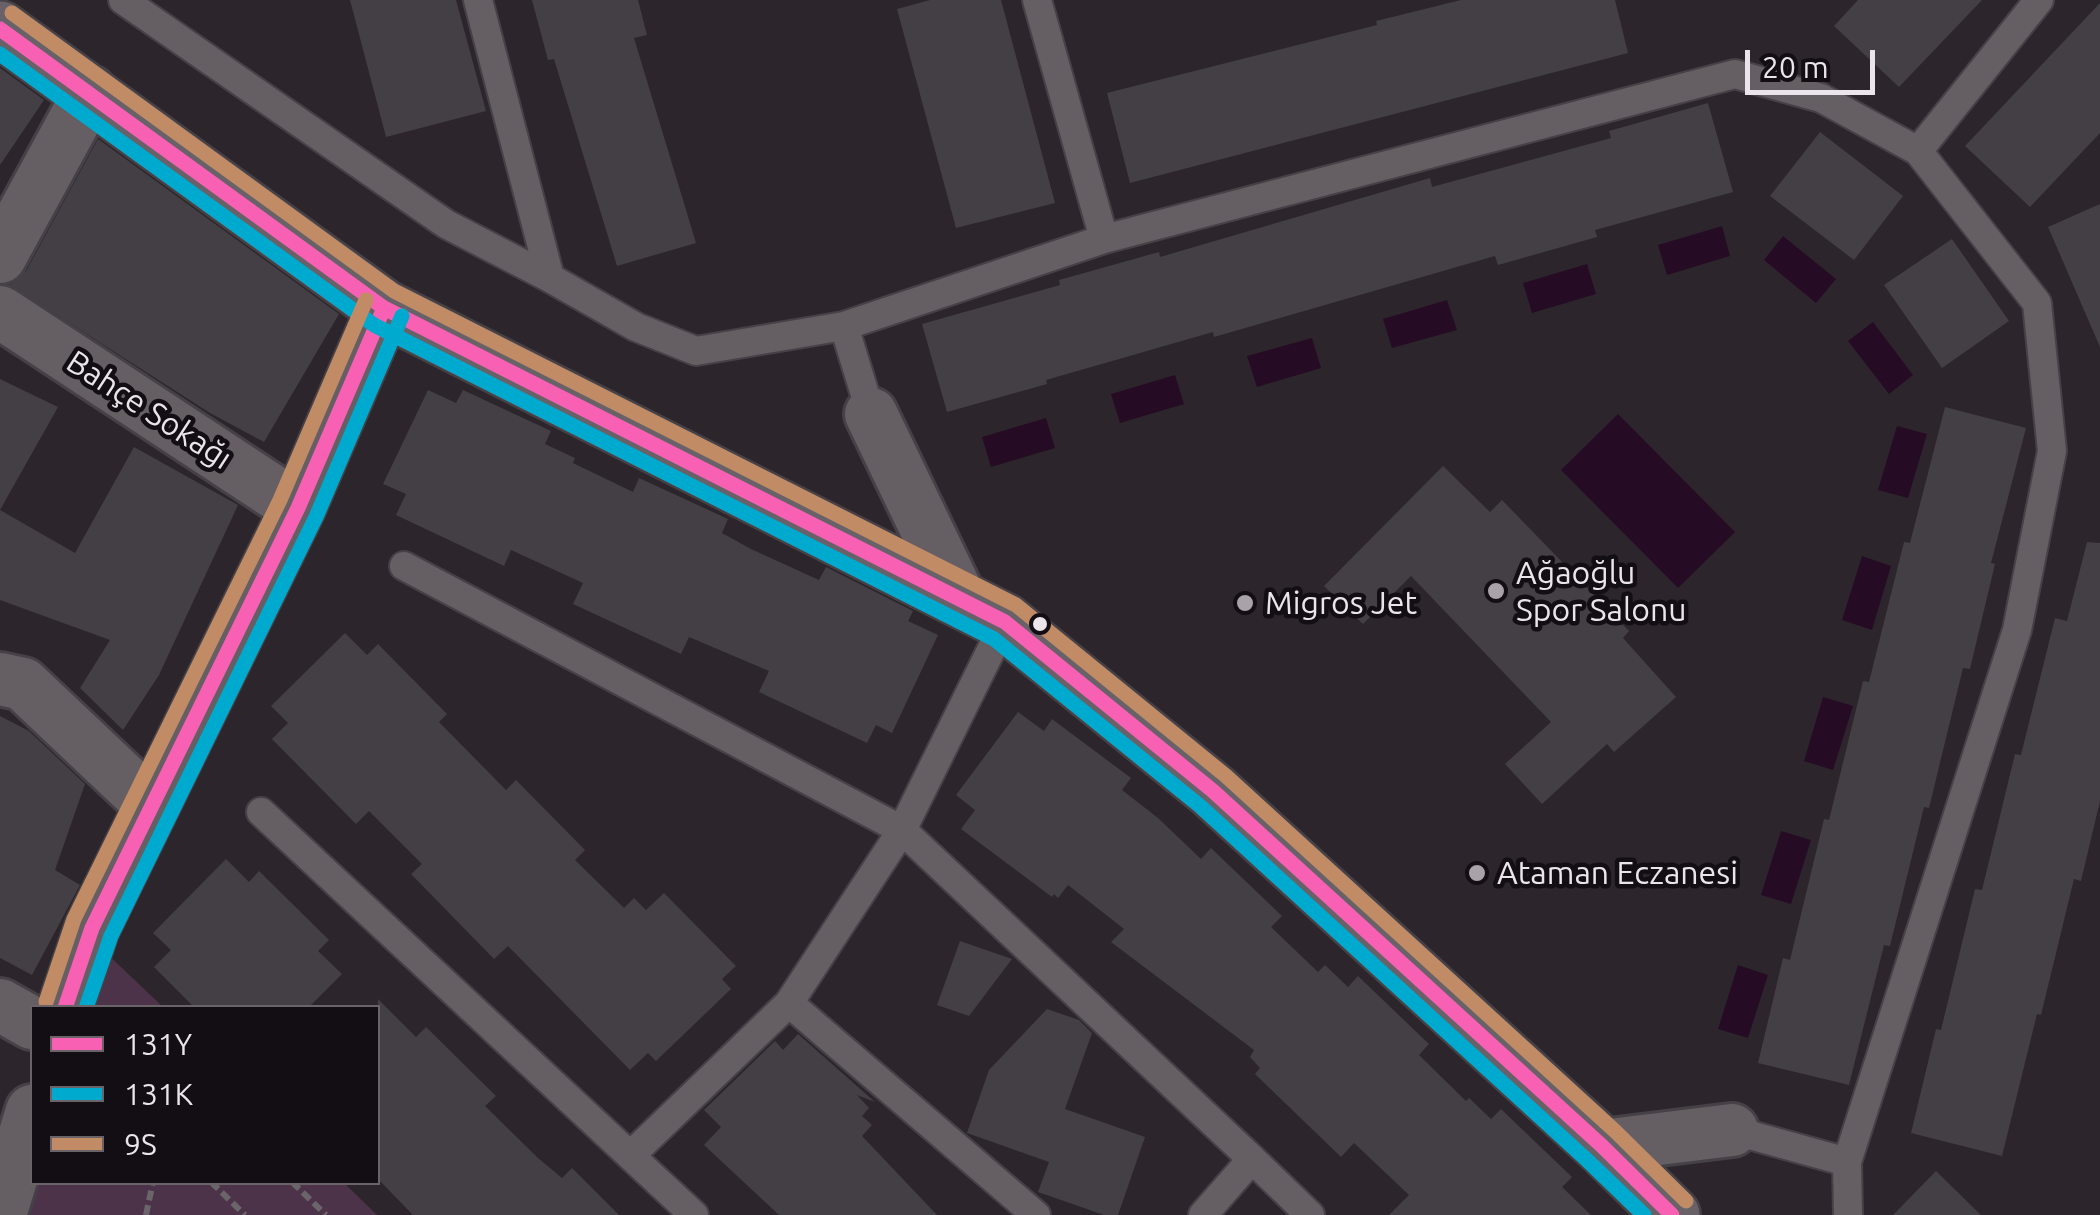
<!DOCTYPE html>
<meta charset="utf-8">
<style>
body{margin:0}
#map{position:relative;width:2100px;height:1215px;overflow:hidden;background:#2c262c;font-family:Ubuntu,sans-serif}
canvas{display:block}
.legend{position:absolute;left:30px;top:1005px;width:350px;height:180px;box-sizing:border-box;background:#130e13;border:2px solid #6a6469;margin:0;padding:12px 18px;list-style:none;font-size:30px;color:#ece4eb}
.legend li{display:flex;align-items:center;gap:20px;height:50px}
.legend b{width:50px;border:2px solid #6a6469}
.scale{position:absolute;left:1745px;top:50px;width:130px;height:45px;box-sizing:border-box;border:5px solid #ece4eb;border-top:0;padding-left:12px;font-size:30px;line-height:35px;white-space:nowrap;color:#ece4eb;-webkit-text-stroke:8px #130e13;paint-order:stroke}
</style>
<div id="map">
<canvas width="2100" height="1215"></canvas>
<ul class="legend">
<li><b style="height:12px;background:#f860b3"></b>131Y</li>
<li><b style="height:12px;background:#00a9ce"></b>131K</li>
<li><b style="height:12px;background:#c18c65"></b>9S</li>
</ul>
<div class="scale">20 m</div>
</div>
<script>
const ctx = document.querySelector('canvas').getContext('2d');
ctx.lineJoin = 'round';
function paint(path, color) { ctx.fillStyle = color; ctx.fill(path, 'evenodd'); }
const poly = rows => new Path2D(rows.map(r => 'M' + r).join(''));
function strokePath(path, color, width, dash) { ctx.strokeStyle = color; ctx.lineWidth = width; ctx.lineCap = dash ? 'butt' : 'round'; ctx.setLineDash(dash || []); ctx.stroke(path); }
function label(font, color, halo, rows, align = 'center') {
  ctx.font = font + ' Ubuntu,sans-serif'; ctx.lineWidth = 9; ctx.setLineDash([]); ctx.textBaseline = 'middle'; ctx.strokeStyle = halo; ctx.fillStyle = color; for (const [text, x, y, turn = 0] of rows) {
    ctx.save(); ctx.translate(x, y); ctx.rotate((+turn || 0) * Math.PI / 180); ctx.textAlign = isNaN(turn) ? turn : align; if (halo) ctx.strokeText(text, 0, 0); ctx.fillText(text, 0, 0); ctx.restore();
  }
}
paint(poly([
 [102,949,163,1007,86,1008],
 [39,1183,344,1183,377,1215,30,1215]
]), '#4c334a');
paint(poly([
 [1722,226,1730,256,1667,275,1658,245],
 [1783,236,1836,279,1816,303,1764,260],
 [1587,264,1596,294,1532,313,1523,283],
 [1447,300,1457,330,1392,348,1383,319],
 [1873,322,1913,375,1889,394,1848,341],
 [1312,338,1321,368,1257,387,1247,356],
 [1175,375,1184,404,1120,423,1111,394],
 [1618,414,1735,532,1678,588,1561,470],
 [1046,418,1055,448,991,467,982,437],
 [1897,426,1927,434,1908,498,1878,490],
 [1862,556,1891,566,1872,630,1842,620],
 [1823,697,1853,706,1833,770,1804,761],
 [1781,831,1811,840,1791,904,1761,895],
 [1738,965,1768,975,1748,1038,1718,1029]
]), '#260b25');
paint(poly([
 [350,0,456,0,486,111,386,137],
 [532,0,638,0,647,35,634,38,696,243,617,266,554,59,548,60],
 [930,0,1001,0,1055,203,956,228,897,9],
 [1461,0,1615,0,1628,53,1130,183,1107,93,1377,25,1376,21],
 [1858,0,1982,0,1899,87,1834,26],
 [2100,3,2100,133,2030,207,1965,146],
 [0,68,44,100,0,165],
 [1708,103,1733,192,1595,230,1597,237,1498,265,1495,256,1214,337,1213,332,1046,380,1047,384,947,412,922,324,1060,285,1059,280,1159,252,1160,257,1430,178,1432,187,1611,138,1609,131],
 [1820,132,1903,196,1854,260,1770,196],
 [98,139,339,314,264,442,210,413,10,285,26,271],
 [2100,204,2100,347,2048,227],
 [1952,239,2009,321,1942,368,1884,285],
 [0,379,58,407,0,510,75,553,134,447,238,505,159,675,123,730,80,688,110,640,0,600],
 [428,390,456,403,463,390,551,431,545,444,575,458,573,463,633,492,639,478,728,519,722,533,751,549,819,580,826,567,913,611,908,621,938,635,892,733,876,725,867,743,759,692,769,671,689,637,681,654,573,604,583,583,511,550,504,566,396,515,406,494,383,484],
 [1945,407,2026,428,1991,563,1995,564,1970,669,1963,668,1929,808,1924,807,1890,946,1884,945,1849,1085,1758,1063,1783,958,1790,960,1824,819,1829,820,1863,681,1869,682,1904,542,1910,543],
 [1443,466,1490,512,1502,500,1629,631,1623,638,1676,697,1614,752,1607,744,1542,804,1505,764,1551,722,1411,576,1363,624,1324,586],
 [2087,542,2100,543,2100,801,2081,881,2074,879,2041,1015,2037,1014,2002,1156,1911,1133,1936,1029,1941,1030,1975,889,1982,890,2015,754,2021,755,2055,618,2067,621],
 [345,633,367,655,378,644,447,714,439,722,506,790,516,780,585,850,575,860,624,908,634,898,646,910,664,893,736,966,722,979,731,989,656,1061,648,1053,630,1070,508,946,494,959,411,874,422,864,369,811,356,824,272,739,288,723,271,706],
 [1018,712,1044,731,1052,719,1131,778,1122,790,1158,818,1201,859,1211,848,1282,916,1271,927,1318,972,1325,965,1348,987,1358,976,1429,1044,1419,1055,1466,1101,1469,1098,1491,1119,1501,1109,1572,1177,1562,1187,1591,1215,1389,1215,1409,1195,1354,1143,1341,1157,1255,1074,1260,1068,1250,1057,1254,1050,1111,942,1124,929,1068,885,1058,898,1054,894,1052,897,961,829,975,810,956,795],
 [0,716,29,731,85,784,55,870,80,885,32,975,0,958],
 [226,859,249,882,259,871,329,940,318,951,342,974,308,1008,195,1008,154,967,171,950,153,933],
 [960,941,1012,959,969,1016,937,1005],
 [378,999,416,1037,426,1027,496,1096,485,1106,538,1158,562,1178,572,1168,619,1215,413,1215,378,1179],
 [1047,1009,1079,1020,1092,1033,1065,1109,1145,1137,1118,1215,1104,1215,1038,1192,1049,1162,967,1133,989,1070],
 [798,1034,875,1102,857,1095,869,1108,862,1116,872,1125,862,1136,937,1215,779,1215,704,1145,721,1127,704,1110,775,1041,783,1050],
 [1936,1171,1981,1215,1893,1215]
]), '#443f44');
const lane = poly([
 [123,0,446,224,550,278],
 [478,0,550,278,636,327,696,351,844,326,1104,239,1735,74,1821,98,1918,151,2037,303,2052,451,2017,630,1847,1162,1848,1215],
 [1037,0,1104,239],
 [1918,151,2039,0],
 [844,326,871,414],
 [404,566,902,830,1252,1159,1203,1215],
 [261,812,694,1215],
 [789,1003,1036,1215],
 [1732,1130,1847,1162],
 [632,1154,789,1003,902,830,1005,622],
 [1252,1159,1310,1215]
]);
const street = poly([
 [0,257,90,92],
 [0,312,298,508],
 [871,414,960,599],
 [0,679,23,684,152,806],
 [0,1005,32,1023],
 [65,1008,92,928,298,508,384,308],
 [1602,1146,1732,1130],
 [0,1215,32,1111]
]);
const secondary = poly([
 [0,29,384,308,1005,622,1213,791,1602,1146,1672,1215]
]);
strokePath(lane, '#464146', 32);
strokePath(street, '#464146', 58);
strokePath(secondary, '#464146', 60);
strokePath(poly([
 [211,1182,245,1215],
 [292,1182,326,1215],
 [146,1215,153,1182]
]), '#6a6569', 6, [10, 5]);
strokePath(lane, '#655f64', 28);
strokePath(street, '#655f64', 52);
strokePath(secondary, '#686268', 55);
strokePath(poly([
 [0,29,384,308,1005,622,1213,791,1602,1146,1672,1215],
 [65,1008,92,928,298,508,384,308]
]), '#f860b3', 15);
strokePath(poly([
 [0,54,374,325,994,639,1200,806,1588,1161,1644,1215],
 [86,1008,111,936,316,517,402,316]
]), '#00a9ce', 15);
strokePath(poly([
 [12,13,394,291,1016,605,1226,776,1615,1131,1686,1201],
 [46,1002,74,919,280,500,366,300]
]), '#c18c65', 15);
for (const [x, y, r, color] of [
 [1496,591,10,"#a9a2a8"],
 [1245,603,10,"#a9a2a8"],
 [1040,624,9,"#ece4eb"],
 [1477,873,10,"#a9a2a8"]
]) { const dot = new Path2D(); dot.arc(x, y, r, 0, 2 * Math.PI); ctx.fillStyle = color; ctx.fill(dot); strokePath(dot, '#130e13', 4); }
label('32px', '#ece4eb', '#130e13', [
 ["Bahçe Sokağı",149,410,33]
]);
label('32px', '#ece4eb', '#130e13', [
 ["Ağaoğlu",1516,573],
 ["Spor Salonu",1516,610],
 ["Migros Jet",1265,603],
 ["Ataman Eczanesi",1497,873]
], 'left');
</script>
